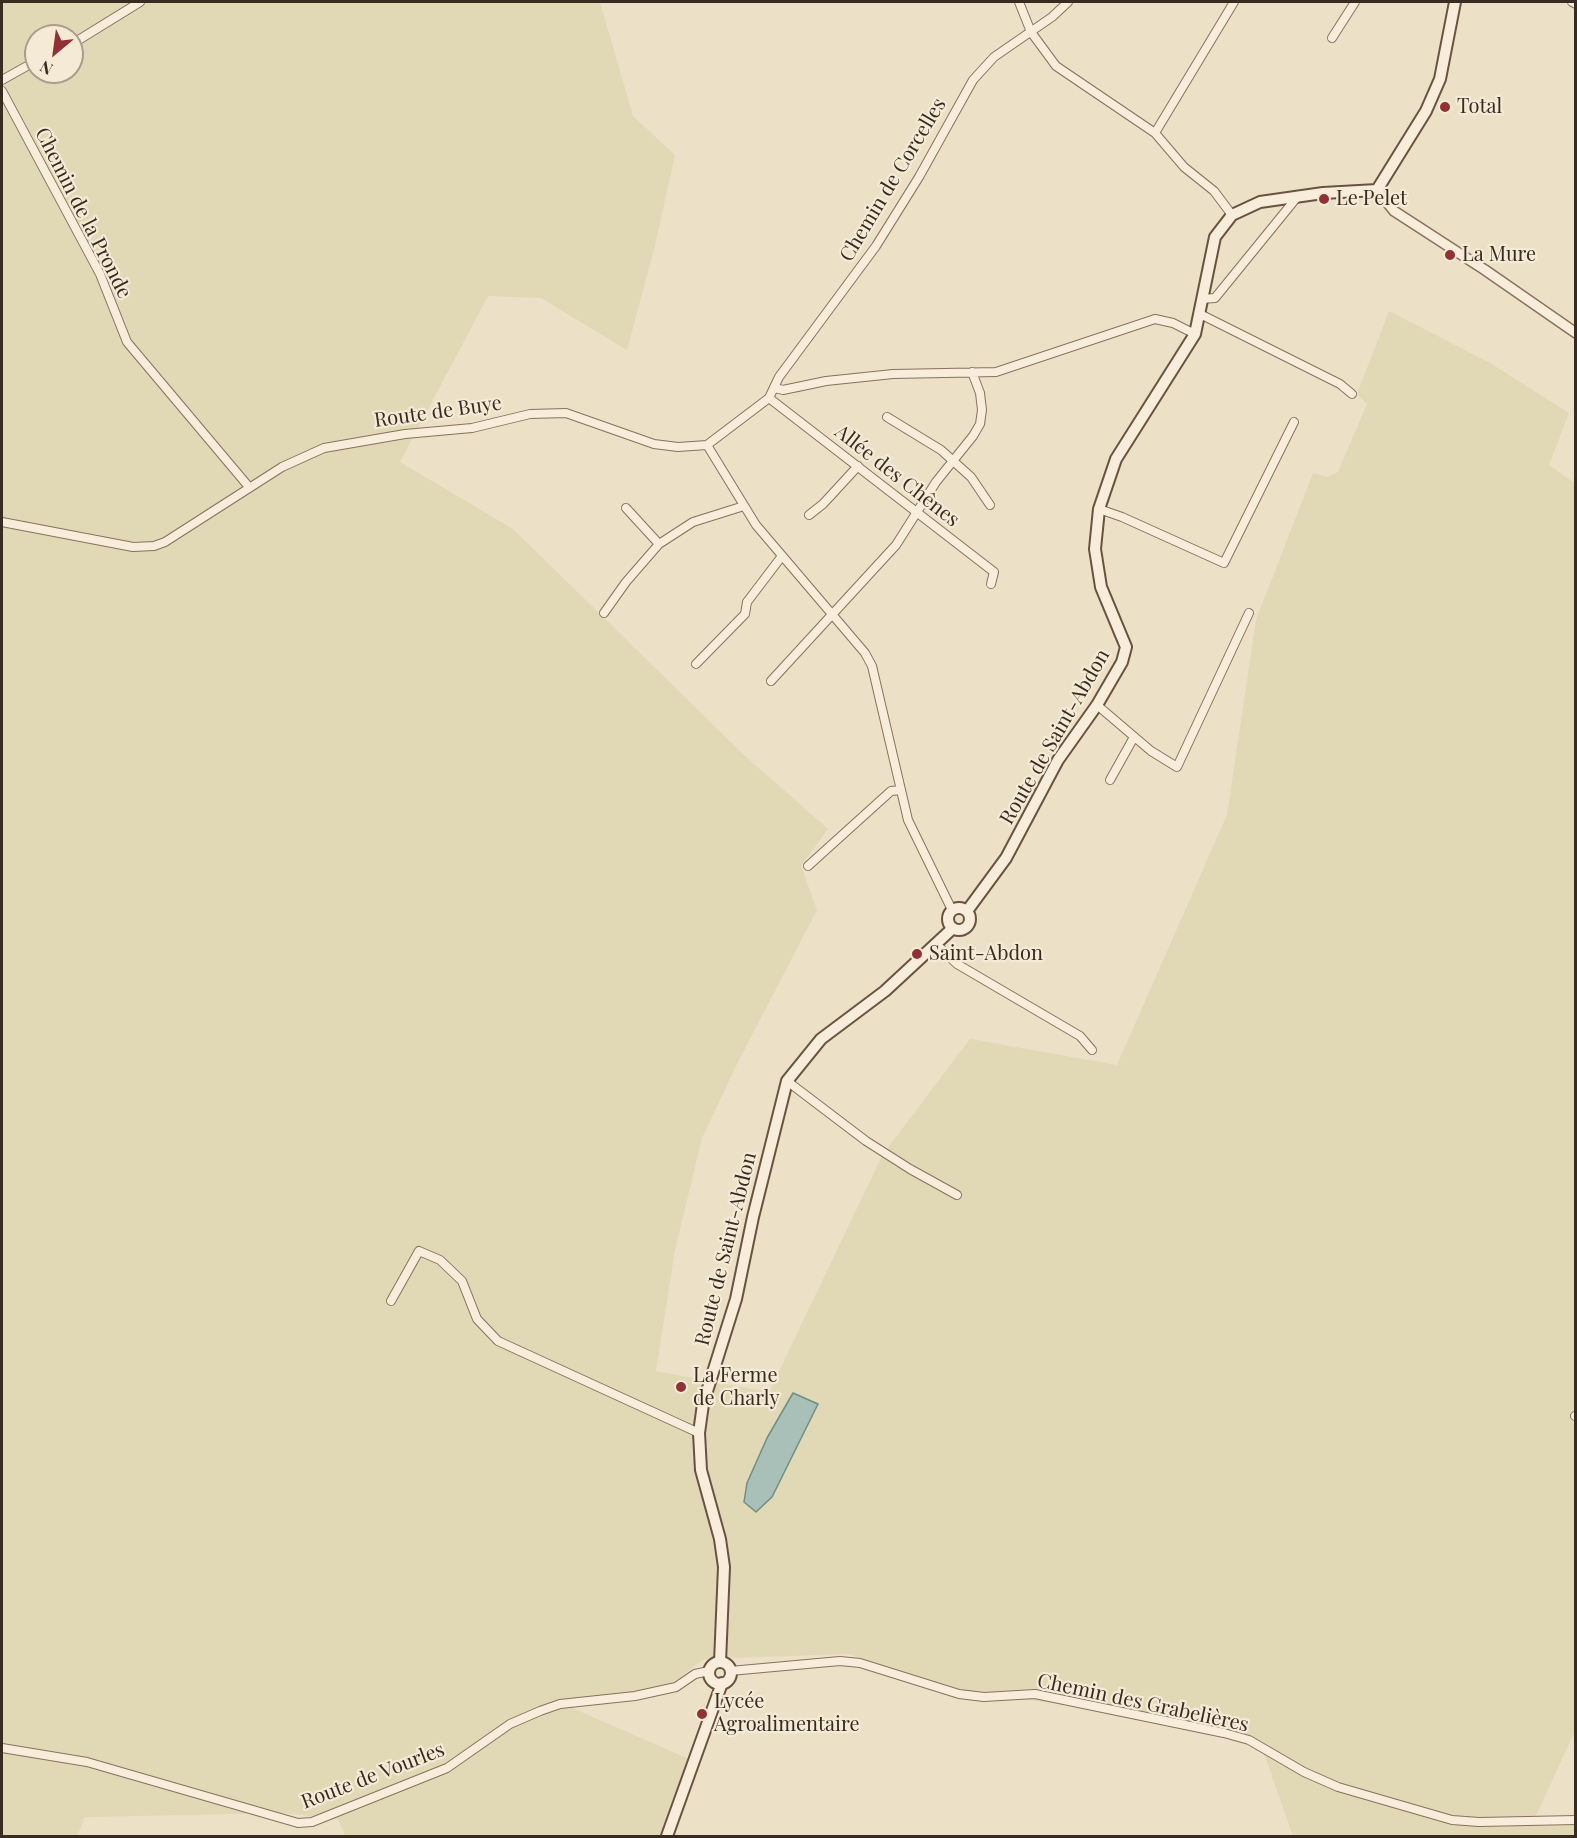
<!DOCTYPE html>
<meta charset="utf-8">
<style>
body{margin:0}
#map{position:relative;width:1577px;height:1838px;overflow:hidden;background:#ece0c7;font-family:"Playfair Display",serif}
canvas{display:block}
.frame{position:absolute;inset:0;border:3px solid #382b20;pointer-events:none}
.north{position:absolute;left:24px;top:24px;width:60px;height:60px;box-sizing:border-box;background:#f4ead6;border:2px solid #a99e8d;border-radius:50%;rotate:209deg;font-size:16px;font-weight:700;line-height:24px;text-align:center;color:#382b20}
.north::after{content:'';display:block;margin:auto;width:21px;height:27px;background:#923134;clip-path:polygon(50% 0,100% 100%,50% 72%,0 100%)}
</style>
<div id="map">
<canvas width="1577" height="1838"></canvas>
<div class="frame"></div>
<div class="north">N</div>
</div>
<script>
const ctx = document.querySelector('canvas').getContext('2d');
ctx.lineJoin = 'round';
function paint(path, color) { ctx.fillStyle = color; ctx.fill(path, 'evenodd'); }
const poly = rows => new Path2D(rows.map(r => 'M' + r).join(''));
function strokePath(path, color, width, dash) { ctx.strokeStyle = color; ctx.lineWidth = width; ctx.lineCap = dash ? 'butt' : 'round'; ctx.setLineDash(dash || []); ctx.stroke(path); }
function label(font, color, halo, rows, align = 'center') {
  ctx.font = font + ' "Playfair Display",serif'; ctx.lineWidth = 4.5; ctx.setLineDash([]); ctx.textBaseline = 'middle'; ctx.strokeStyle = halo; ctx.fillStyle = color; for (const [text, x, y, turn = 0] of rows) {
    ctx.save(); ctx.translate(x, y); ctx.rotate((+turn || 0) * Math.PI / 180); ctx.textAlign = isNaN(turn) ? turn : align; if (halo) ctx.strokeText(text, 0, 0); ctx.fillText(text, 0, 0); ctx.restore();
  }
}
paint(poly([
 [2,2,600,2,633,116,675,155,655,245,627,350,541,298,488,296,400,462,513,529,744,755,828,829,801,866,817,910,738,1062,702,1138,675,1250,656,1371,769,1392,883,1154,970,1039,1117,1065,1227,815,1256,620,1313,473,1327,477,1338,472,1367,404,1357,394,1389,311,1490,363,1569,413,1549,465,1576,484,1576,1729,1531,1826,1575,1825,1575,1836,1293,1836,1260,1742,1177,1718,953,1691,849,1654,704,1659,668,1686,570,1707,689,1759,663,1836,345,1836,338,1819,283,1813,85,1817,77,1836,2,1836],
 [36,36,72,36,72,72,36,72]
]), '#e1d8b5');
const water = poly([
 [793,1393,818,1404,772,1497,756,1512,744,1502,747,1483,767,1438,793,1393]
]);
paint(water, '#a8c0b8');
strokePath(water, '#6f8e85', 1.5);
const minor = poly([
 [1019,2,1031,32,1056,66,1155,133,1184,167,1214,191,1232,215],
 [1572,2,1576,4],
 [1332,38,1355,2],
 [72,44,140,2],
 [2,80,36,61],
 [2,91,100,274,127,342,249,487],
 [1155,133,1234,2],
 [1202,299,1215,298,1298,196],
 [1200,314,1340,384,1352,394],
 [775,388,783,390,826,381,893,374,996,372,1155,319,1173,323,1195,334],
 [769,398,994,572,991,584],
 [887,417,941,450,971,477,990,505],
 [707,445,756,525,865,653,872,666,908,820,952,910],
 [626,508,659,544],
 [1099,509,1122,517,1224,563,1294,422],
 [809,515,823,504,858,466],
 [2,522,133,547,154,546,165,542,282,467,324,448,405,434,472,428,530,414,566,413,654,444,678,447,707,445,769,398,779,377,876,246,919,177,973,80,994,57,1052,17,1068,2],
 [604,613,626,582,659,544,693,522,744,506],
 [696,664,745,614,747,602,782,556],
 [771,681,896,545,936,482,973,436,980,424,982,410,980,393,972,372],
 [1097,705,1151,751,1177,767,1249,613],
 [1110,780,1134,737],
 [808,866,891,791,901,790],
 [936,944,957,964,1080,1036,1092,1050],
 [787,1081,866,1141,910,1169,957,1195],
 [391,1301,419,1251,440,1260,462,1281,477,1319,498,1341,699,1433],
 [1575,1416,1576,1416],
 [730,1671,840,1661,860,1663,959,1694,984,1697,1035,1694,1224,1733,1249,1740,1304,1772,1338,1787,1452,1820,1479,1822,1576,1820],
 [2,1748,87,1762,298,1823,312,1822,447,1768,510,1724,540,1711,560,1704,635,1696,676,1687,695,1674,709,1671]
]);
const tertiary = poly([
 [1377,190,1394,211,1485,270,1576,333]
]);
const secondary = poly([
 '948 919a11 11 0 1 1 22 0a11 11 0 1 1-22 0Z',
 [967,911,1006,858,1058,760,1097,705,1122,662,1126,647,1101,587,1095,549,1099,509,1116,459,1195,334,1215,237,1232,215,1260,202,1323,193,1377,190,1426,111,1440,79,1455,2],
 [720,1662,724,1567,720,1539,701,1470,699,1433,703,1404,736,1299,753,1217,787,1081,821,1039,885,991,953,928],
 '709 1673a11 11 0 1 1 22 0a11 11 0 1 1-22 0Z',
 [667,1836,722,1683]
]);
strokePath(minor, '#86725d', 10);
strokePath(tertiary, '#86725d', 12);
strokePath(secondary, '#685340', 14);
strokePath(minor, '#f7edda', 8);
strokePath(tertiary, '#f7edda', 9);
strokePath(secondary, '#f7edda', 10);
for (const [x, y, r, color] of [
 [1445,107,6,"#923134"],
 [1324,199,6,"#923134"],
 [1450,255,6,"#923134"],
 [917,954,6,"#923134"],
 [681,1387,6,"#923134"],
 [702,1714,6,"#923134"]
]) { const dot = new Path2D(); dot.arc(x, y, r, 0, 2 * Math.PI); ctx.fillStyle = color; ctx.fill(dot); strokePath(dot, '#f4ead6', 2); }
label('20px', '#382b20', '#f4ead6', [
 ["Total",1457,107],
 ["Le Pelet",1336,199],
 ["La Mure",1462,255],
 ["Saint-Abdon",929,954],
 ["La Ferme",693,1376],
 ["de Charly",693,1399],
 ["Lycée",714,1702],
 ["Agroalimentaire",714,1725]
], 'left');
label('20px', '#382b20', '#f4ead6', [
 ["Chemin de Corcelles",893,180,-59],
 ["Chemin de la Pronde",83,213,63],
 ["Route de Buye",438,412,-8],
 ["Allée des Chênes",897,476,38],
 ["Route de Saint-Abdon",1055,737,-60],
 ["Route de Saint-Abdon",726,1249,-76],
 ["Chemin des Grabelières",1143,1703,12],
 ["Route de Vourles",373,1776,-21]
]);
</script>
